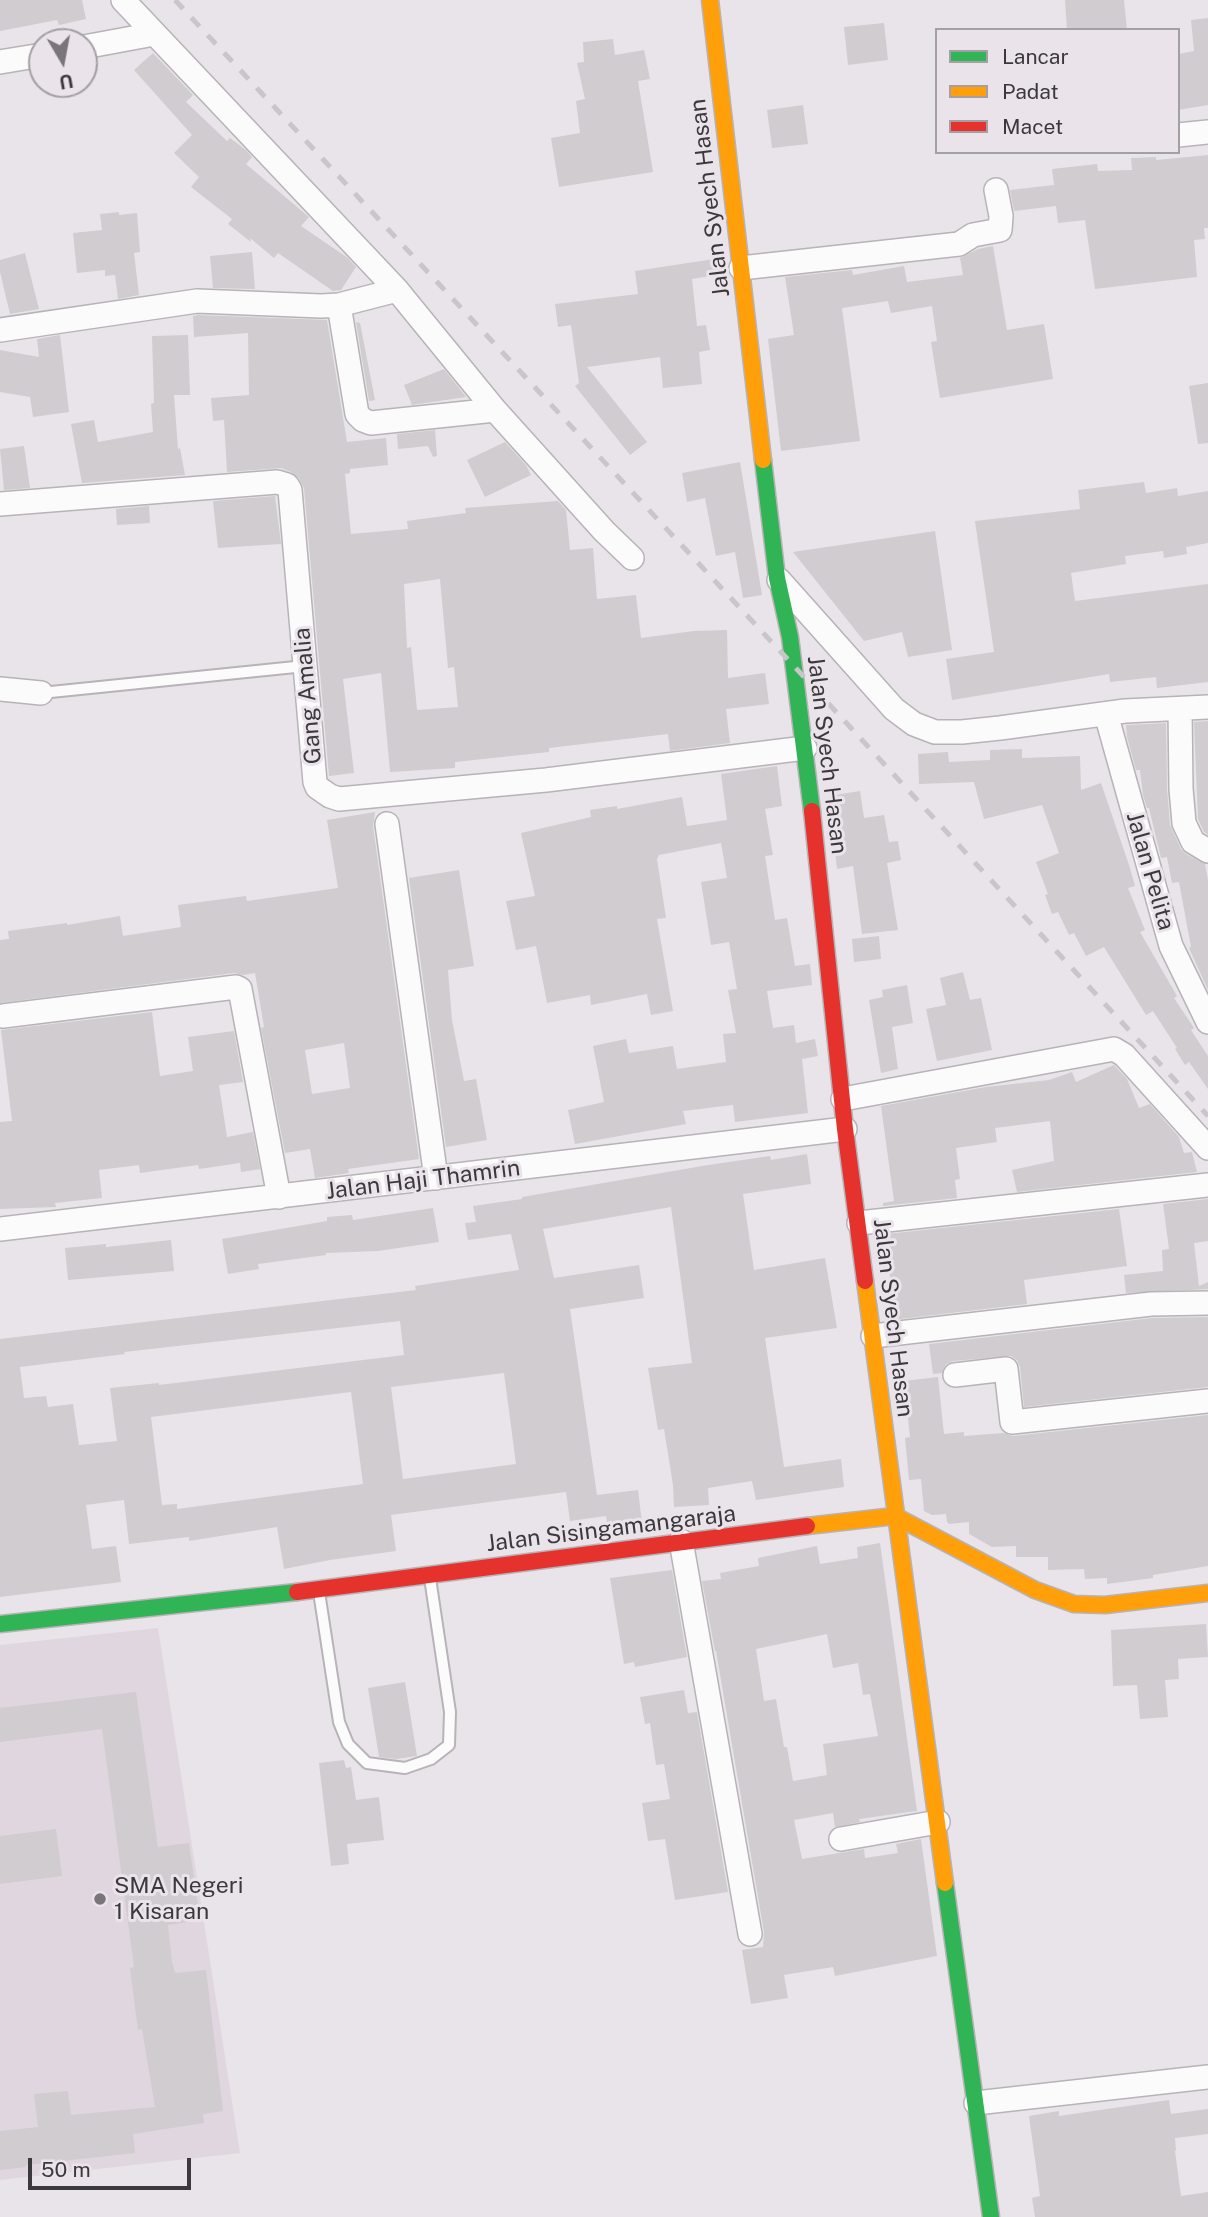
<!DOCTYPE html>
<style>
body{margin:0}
#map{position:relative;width:1208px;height:2217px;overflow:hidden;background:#e9e4e9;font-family:"Public Sans",sans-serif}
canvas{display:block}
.legend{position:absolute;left:935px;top:28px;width:245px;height:126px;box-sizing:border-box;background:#eae3ea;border:2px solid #a49fa4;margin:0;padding:9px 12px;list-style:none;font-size:21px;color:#3c393c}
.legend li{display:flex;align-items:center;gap:14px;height:35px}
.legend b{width:35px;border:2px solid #a49fa4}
.north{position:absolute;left:28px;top:28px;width:70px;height:70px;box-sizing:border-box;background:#eae3ea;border:2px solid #a49fa4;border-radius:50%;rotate:170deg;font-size:19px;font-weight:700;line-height:28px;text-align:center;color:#3c393c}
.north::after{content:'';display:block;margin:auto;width:24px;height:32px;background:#797579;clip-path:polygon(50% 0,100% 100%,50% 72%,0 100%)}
.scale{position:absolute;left:28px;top:2158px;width:163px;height:32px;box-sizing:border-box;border:4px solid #3c393c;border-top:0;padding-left:9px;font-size:21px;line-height:24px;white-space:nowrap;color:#3c393c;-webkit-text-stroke:5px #eae3ea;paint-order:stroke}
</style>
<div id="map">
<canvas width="1208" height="2217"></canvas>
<ul class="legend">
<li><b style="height:9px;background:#30b455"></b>Lancar</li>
<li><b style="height:9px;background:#ff9f0a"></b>Padat</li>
<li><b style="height:9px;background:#e5322d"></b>Macet</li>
</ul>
<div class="north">U</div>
<div class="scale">50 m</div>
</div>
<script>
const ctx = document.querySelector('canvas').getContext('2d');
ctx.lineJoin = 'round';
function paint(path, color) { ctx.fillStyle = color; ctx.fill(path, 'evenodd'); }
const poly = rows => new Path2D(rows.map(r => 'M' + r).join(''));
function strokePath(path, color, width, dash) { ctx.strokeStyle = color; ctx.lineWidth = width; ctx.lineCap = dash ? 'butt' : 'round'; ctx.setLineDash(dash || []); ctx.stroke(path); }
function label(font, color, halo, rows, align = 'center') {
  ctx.font = font + ' "Public Sans",sans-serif'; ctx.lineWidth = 6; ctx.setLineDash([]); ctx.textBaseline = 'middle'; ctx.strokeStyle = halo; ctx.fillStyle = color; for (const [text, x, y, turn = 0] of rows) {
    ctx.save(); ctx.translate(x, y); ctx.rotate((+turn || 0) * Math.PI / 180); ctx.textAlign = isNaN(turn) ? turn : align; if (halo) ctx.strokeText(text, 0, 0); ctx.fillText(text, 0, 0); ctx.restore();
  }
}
paint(poly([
 [158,1628,240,2153,0,2180,0,1645]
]), '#e0d6e0');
paint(poly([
 [0,0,82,0,86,19,59,25,57,20,0,31],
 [1065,0,1124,0,1127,30,1067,30],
 [1208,18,1208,105,1178,110,1178,54,1194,51,1191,20],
 [884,23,888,60,848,65,844,27],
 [613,39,615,55,644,50,650,79,638,81,653,172,559,187,551,138,580,133,576,101,585,99,577,63,584,62,583,42],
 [153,53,193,95,186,102,227,141,230,138,246,150,252,157,246,164,309,217,301,226,348,258,356,267,341,290,333,291,278,253,274,258,250,238,251,242,228,224,232,219,191,187,199,177,174,153,192,135,134,70],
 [803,105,808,144,772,148,767,110],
 [1208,155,1208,228,1204,228,1205,239,1194,240,1197,277,1095,289,1085,220,1058,223,1056,206,1014,211,1010,190,1054,185,1052,169,1097,164,1098,171,1132,170,1131,158,1156,157,1156,160],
 [119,212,119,215,137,213,140,252,134,253,139,295,118,299,115,275,105,276,105,270,77,273,73,233,102,230,100,214],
 [993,246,1007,330,1044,324,1053,379,940,398,931,342,937,341,932,306,891,313,888,301,842,308,860,441,781,451,768,339,794,335,785,277,852,270,853,275,904,266,907,282,963,275,960,258,978,249],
 [252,252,255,289,213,288,210,256],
 [25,253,39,309,10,314,0,272,0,260],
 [721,258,723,274,692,279,697,326,706,325,710,350,699,352,702,384,663,388,660,357,587,367,647,442,630,455,575,386,579,383,571,325,558,327,555,304,638,294,635,271],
 [198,315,327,320,347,442,386,438,388,465,350,469,350,473,345,474,351,534,408,529,407,521,466,513,465,508,558,501,566,510,570,550,593,548,597,599,636,595,641,638,694,631,727,630,728,678,765,673,769,704,726,709,730,743,670,751,668,734,549,748,549,752,455,762,455,768,390,772,381,673,343,679,354,773,329,776,304,488,298,477,291,472,281,468,227,472,224,420,213,421,211,398,249,395,248,333,194,337,193,316],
 [440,579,448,668,454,667,458,707,417,710,411,647,407,648,404,584],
 [356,322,360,323,375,400,369,401],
 [60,335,69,412,33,417,30,397,0,392,0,350,39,357,37,339],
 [188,335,190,395,174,395,178,449,180,448,185,475,82,483,71,424,94,420,98,442,153,432,151,404,154,403,152,336],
 [444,369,466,397,412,405,404,385],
 [1208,383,1208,443,1198,444,1189,386],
 [435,430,437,456,433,457,428,446,398,449,397,434],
 [505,442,526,465,531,475,485,497,467,460],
 [24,446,30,488,4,490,0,449],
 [740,462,762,595,743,598,735,552,716,556,705,498,687,502,682,473],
 [1144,482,1146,493,1177,488,1178,496,1208,491,1208,543,1186,547,1187,554,1164,558,1163,551,1125,556,1126,564,1071,573,1075,601,1208,584,1208,682,1157,688,1156,677,1110,682,1109,674,952,700,946,659,994,652,975,521,1080,509,1078,490],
 [275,496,281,544,218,548,213,501],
 [149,506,150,523,117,525,116,509],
 [935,531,952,650,908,657,902,632,864,641,793,552],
 [1208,721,1208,835,1204,832,1198,819,1194,722],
 [1166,723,1167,789,1170,825,1181,849,1186,854,1205,864,1208,880,1208,990,1189,948,1191,947,1179,882,1172,883,1167,857,1161,858,1149,808,1147,808,1143,795,1140,770,1136,770,1127,737,1126,725],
 [1022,749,1022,758,1080,756,1081,790,1101,783,1129,865,1135,886,1128,888,1145,930,1140,932,1177,996,1174,998,1194,1028,1191,1030,1208,1056,1208,1089,1189,1062,1185,1065,1175,1049,1177,1048,1153,1011,1146,1015,1104,947,1086,956,1074,933,1069,935,1058,912,1052,914,1045,895,1048,894,1036,862,1059,853,1042,805,984,819,974,782,919,784,918,754,948,752,949,762,990,760,990,750],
 [777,766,782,806,765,809,773,855,765,856,775,920,787,918,795,966,810,964,812,985,767,991,773,1028,794,1025,796,1043,815,1039,818,1056,802,1059,808,1113,735,1122,733,1105,683,1111,686,1124,575,1144,568,1110,604,1102,593,1046,626,1039,629,1053,673,1046,677,1069,726,1062,723,1034,736,1033,728,990,737,989,729,942,711,945,701,882,727,878,721,843,659,855,657,859,666,918,657,919,673,1011,651,1015,647,994,591,1005,590,995,547,1003,536,946,516,950,506,901,535,896,521,833,591,817,590,810,617,806,617,809,682,797,687,826,727,820,721,774],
 [860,791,864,818,884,815,889,842,898,841,901,860,887,863,898,930,862,934,853,866,837,869,829,796],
 [375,812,373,826,419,1159,348,1169,349,1173,315,1178,310,1149,285,1153,261,1028,264,1027,255,973,243,975,234,973,0,1003,0,940,9,939,8,931,67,923,67,925,120,916,123,936,181,927,178,905,246,896,247,901,338,888,327,820],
 [344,1043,350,1088,312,1094,305,1050],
 [459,870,474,966,448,970,452,1020,464,1081,476,1079,487,1140,446,1147,409,878],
 [879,936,881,959,854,962,852,939],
 [963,972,970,1000,981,998,992,1050,937,1061,926,1009,946,1005,940,978],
 [907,985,913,1023,892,1027,898,1069,881,1073,869,1000,883,997,882,990],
 [152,1012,160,1076,193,1071,188,1037,234,1031,243,1082,219,1085,227,1137,253,1132,260,1169,241,1172,240,1163,199,1169,198,1165,140,1173,139,1165,99,1170,102,1198,55,1203,56,1207,0,1209,0,1122,12,1121,1,1030],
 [1114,1065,1127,1079,1139,1108,1150,1104,1179,1137,1184,1153,1192,1152,1197,1172,1017,1192,1012,1170,1054,1161,1050,1121,995,1128,997,1142,956,1148,960,1179,955,1180,957,1198,883,1206,883,1203,894,1201,881,1106,986,1087,1049,1080,1072,1072,1076,1082],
 [807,1154,811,1184,743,1194,754,1270,825,1258,837,1328,765,1338,784,1467,841,1459,844,1487,756,1500,752,1481,708,1488,709,1505,674,1507,673,1485,664,1429,658,1430,648,1368,692,1363,671,1207,543,1229,554,1278,639,1265,644,1298,570,1309,597,1495,638,1490,642,1523,608,1528,606,1516,570,1521,566,1492,391,1515,396,1551,330,1560,284,1569,277,1527,189,1541,189,1537,129,1544,124,1500,86,1505,92,1549,116,1546,121,1582,0,1597,0,1339,416,1290,415,1286,519,1270,511,1234,468,1240,465,1223,476,1222,473,1206,522,1199,522,1197,708,1165,770,1156,771,1160],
 [400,1321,404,1355,159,1385,159,1383,110,1388,117,1441,79,1445,73,1404,48,1407,46,1396,24,1398,20,1367,125,1354,124,1352],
 [504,1373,516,1464,403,1479,391,1387],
 [351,1392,363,1484,177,1509,177,1504,162,1505,151,1417],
 [1208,1199,1208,1241,1194,1243,1199,1286,1208,1282,1208,1289,1126,1293,1124,1275,1163,1271,1162,1250,1169,1249,1163,1204],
 [433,1208,439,1242,378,1251,326,1253,326,1255,258,1264,259,1269,228,1274,222,1239,327,1221,327,1217,352,1215,353,1220],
 [1119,1209,1127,1266,1024,1280,1027,1304,892,1320,889,1302,893,1301,888,1262,885,1263,881,1237,886,1234],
 [171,1240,174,1271,68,1280,65,1248,106,1244,106,1247],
 [1208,1317,1208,1387,1024,1407,1020,1367,1017,1360,1011,1356,953,1361,946,1364,942,1373,933,1374,929,1344,1152,1318],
 [938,1377,944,1434,964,1432,964,1436,1004,1433,1013,1436,1208,1415,1208,1566,1153,1575,1153,1578,1107,1584,1107,1578,1085,1579,1084,1569,1048,1570,1048,1557,1016,1557,1016,1546,992,1547,969,1534,969,1522,949,1524,947,1522,946,1514,932,1515,924,1511,921,1479,909,1480,905,1438,910,1437,904,1381],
 [880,1543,917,1811,859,1819,860,1822,835,1827,833,1813,794,1820,802,1859,864,1849,865,1858,898,1853,896,1844,921,1839,937,1956,835,1976,833,1967,784,1975,788,1998,751,2004,742,1950,763,1947,764,1932,716,1651,715,1651,702,1581,721,1579,720,1573,759,1566,758,1558,817,1546,820,1564,858,1558,857,1547],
 [827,1634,833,1668,858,1663,863,1695,870,1694,878,1736,823,1744,827,1775,793,1781,787,1747,784,1747,776,1699,764,1701,756,1649],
 [672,1570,687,1657,635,1667,634,1662,624,1664,610,1578],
 [1206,1624,1208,1657,1178,1659,1179,1679,1165,1680,1168,1717,1140,1719,1137,1685,1113,1686,1111,1630],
 [405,1682,417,1756,396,1759,379,1757,368,1688],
 [684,1690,688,1713,697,1712,728,1892,675,1900,665,1839,648,1841,642,1803,670,1799,664,1764,656,1765,650,1723,645,1724,640,1697],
 [136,1692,158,1847,189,1843,200,1920,168,1925,172,1962,175,1973,206,1970,223,2111,203,2114,204,2123,133,2134,135,2153,26,2165,26,2167,0,2170,0,2131,38,2127,34,2094,68,2091,71,2115,155,2107,142,2029,138,2030,130,1968,134,1967,102,1729,0,1742,0,1708],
 [344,1760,346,1768,351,1767,356,1800,379,1797,384,1840,347,1844,349,1864,331,1866,319,1763],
 [56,1829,62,1876,0,1884,0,1836],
 [1169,2100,1171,2114,1208,2109,1208,2134,1175,2138,1176,2150,1175,2151,1181,2196,1208,2192,1208,2217,1035,2217,1032,2198,1040,2196,1029,2116,1059,2111,1059,2116]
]), '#d0ccd0');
const lane = poly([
 [41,693,305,666],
 [319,1592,339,1722,348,1744,367,1763,405,1768,431,1759,449,1745,450,1712,430,1578]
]);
const street = poly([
 [123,0,397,290,495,410,604,531,632,558],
 [84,47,154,34],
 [0,62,42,55],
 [1178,135,1208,132],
 [741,268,959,244,973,235,1000,230,1001,216,996,190],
 [339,305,357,414,363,420,371,423,495,410],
 [0,330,197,301,321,306,339,305,397,290],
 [0,504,277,482,287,485,290,490,315,782,317,787,330,796,339,799,546,780,805,748],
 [779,580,894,709,914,724,935,732,962,732,1000,728,1125,711,1208,707],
 [0,689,41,693],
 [1180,709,1181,789,1184,823,1193,842,1208,851],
 [1106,714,1171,946,1208,1022],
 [387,824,436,1178],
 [3,1016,236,987,240,989,279,1197],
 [843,1099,1114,1049,1124,1055,1208,1148],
 [859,1223,1208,1185],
 [0,1229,845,1129],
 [873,1336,1151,1304,1208,1303],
 [955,1375,1006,1369,1012,1422,1208,1401],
 [681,1541,750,1934],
 [841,1839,938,1822],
 [976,2103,1208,2077]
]);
const fast = poly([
 [763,460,777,578,790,637,812,811],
 [0,1624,297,1592],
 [945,1883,991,2217]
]);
const slow = poly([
 [710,0,763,460],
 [865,1281,945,1883],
 [807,1526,895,1516,1035,1590,1074,1604,1105,1605,1208,1593]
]);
const jam = poly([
 [812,811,845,1129,865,1281],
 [297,1592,807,1526]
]);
strokePath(lane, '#b7b3b7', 14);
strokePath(street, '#b7b3b7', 26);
strokePath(fast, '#b7b3b7', 19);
strokePath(slow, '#b7b3b7', 19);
strokePath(jam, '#b7b3b7', 19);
strokePath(lane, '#fcfbfc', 10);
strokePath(street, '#fcfbfc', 23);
strokePath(fast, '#30b455', 16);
strokePath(slow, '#ff9f0a', 16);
strokePath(jam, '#e5322d', 16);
strokePath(poly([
 [175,0,793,665,1208,1116]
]), '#c8c6c8', 5, [12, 12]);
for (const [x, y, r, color] of [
 [100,1899,7,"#797579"]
]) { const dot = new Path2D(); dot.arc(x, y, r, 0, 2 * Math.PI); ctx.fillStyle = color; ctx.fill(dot); strokePath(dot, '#eae3ea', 2.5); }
label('23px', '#3c393c', '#eae3ea', [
 ["Jalan Syech Hasan",710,198,-97],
 ["Gang Amalia",308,696,-95],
 ["Jalan Syech Hasan",827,755,83],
 ["Jalan Pelita",1150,871,74],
 ["Jalan Haji Thamrin",423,1180,-7],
 ["Jalan Syech Hasan",893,1318,83],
 ["Jalan Sisingamangaraja",611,1529,-7]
]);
label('23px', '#3c393c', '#eae3ea', [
 ["SMA Negeri",114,1886],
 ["1 Kisaran",114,1912]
], 'left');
</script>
